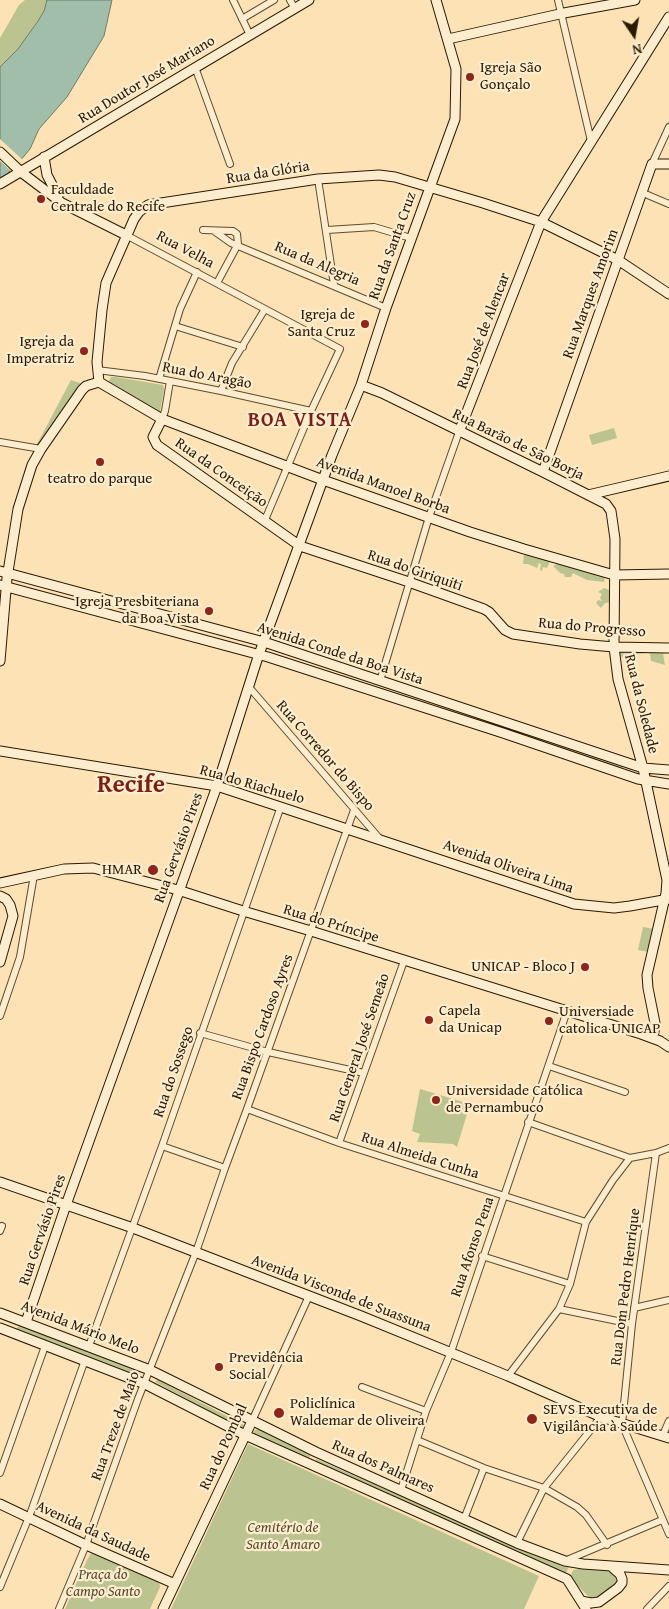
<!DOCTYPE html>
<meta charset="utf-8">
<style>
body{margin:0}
#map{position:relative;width:669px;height:1609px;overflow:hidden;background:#fce2b4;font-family:"Gentium Book Plus",serif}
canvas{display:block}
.north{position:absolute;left:609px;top:10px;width:50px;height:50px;-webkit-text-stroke:4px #fdecce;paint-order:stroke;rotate:168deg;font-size:14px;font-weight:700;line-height:20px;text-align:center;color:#2a1a03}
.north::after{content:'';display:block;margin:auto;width:18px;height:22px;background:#2a1a03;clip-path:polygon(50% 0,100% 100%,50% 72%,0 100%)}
</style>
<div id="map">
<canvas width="669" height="1609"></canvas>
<div class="north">N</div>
</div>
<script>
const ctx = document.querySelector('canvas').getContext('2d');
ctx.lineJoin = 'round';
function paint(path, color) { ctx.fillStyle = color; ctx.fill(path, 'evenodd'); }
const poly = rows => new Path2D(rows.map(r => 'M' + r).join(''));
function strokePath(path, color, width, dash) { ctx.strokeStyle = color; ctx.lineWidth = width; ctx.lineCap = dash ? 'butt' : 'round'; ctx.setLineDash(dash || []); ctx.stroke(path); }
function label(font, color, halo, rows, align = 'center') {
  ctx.font = font + ' "Gentium Book Plus",serif'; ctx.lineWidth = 4.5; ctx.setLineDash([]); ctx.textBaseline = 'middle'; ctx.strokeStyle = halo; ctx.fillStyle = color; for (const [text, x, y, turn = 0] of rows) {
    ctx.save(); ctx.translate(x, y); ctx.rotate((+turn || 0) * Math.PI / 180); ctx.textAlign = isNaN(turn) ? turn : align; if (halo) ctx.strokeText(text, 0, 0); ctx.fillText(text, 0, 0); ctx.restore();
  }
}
paint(poly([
 [25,0,47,0,44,11,38,21,18,49,0,67,0,38,19,5],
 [111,377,116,377,163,385,164,389,160,411,156,412,108,383],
 [71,380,83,384,41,447,36,446],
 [614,428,617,438,592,445,589,435],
 [527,554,550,561,547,568,543,567,542,571,540,570,541,564,539,563,537,568,528,564,523,564,524,555],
 [559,563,605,575,604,582,587,580,573,573,571,577,565,577,564,574,560,573,553,566],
 [604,588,609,590,612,595,611,602,605,603,601,608,596,603,598,600,602,601,600,598,602,594,598,592],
 [617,649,668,650,667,653,663,654,665,665,651,661,650,654,648,653,629,655,628,658,623,658,617,652],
 [507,729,623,767,622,769,507,731],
 [643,927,654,929,649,952,638,950],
 [420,1089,470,1104,457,1147,453,1144,417,1142,420,1134,412,1131],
 [19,1326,141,1371,138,1376,14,1330],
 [159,1378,162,1382,244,1425,242,1428,155,1382],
 [258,1429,310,1455,310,1457,308,1458,255,1434,253,1431],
 [248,1444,539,1576,524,1609,171,1609],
 [316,1459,562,1566,569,1567,565,1575,316,1461],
 [92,1552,159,1581,160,1587,150,1609,65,1609,87,1560],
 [584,1568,612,1571,619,1576,617,1585,598,1600,590,1598,572,1580,571,1575,573,1570]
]), '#bbc490');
const water = poly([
 [47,0,112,0,104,36,67,97,39,129,30,149,19,162,7,174,0,178,0,67,18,49,38,21,44,11,47,0]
]);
paint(water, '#a0bea9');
strokePath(water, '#717c67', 1);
paint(poly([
 [0,139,24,161,12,172,0,161]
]), '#fce2b4');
const street = poly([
 [233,0,250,35],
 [290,0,295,9],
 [558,0,591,141],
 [242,19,274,0],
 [195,67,230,164],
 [652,164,669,127],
 [318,179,334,285],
 [643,193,669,204],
 [203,230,233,231,237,234,238,244,217,283],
 [327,230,374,227,411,238],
 [214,231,231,243,386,308],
 [126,235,340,349,311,411,265,520],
 [175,326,243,347],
 [97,370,145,376,221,391,311,411],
 [159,379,180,309,197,272],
 [221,391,232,363,265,309],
 [162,419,165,411,170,381],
 [0,442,41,449],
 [380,681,429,517,459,432],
 [249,687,380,839],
 [0,1016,20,957,34,875],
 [200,1033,268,1052,364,1073],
 [549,1066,625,1092],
 [247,1109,339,1143,586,1222],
 [528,1122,630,1158],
 [339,1143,404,961],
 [162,1146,225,1168],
 [656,1153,632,1324,622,1424,669,1534],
 [0,1231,2,1226],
 [482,1256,570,1284],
 [634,1308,669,1300],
 [559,1309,632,1324],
 [89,1346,162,1146,281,806],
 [508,1376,559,1309,570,1284,586,1222,613,1180,630,1158,656,1153,669,1148],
 [362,1387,426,1411],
 [252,1421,309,1296],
 [663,1435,669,1421],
 [417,1440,484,1468,544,1488,577,1507,586,1515,607,1545],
 [0,1473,45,1346],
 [401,1490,426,1411,451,1352,567,1011],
 [464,1519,484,1468],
 [517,1543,544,1488,601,1417],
 [567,1560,662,1520],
 [0,1587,29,1517,85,1360],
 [59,1609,86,1545,138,1399,196,1252,225,1168,247,1109,354,810],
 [647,1609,669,1586]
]);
const secondary = poly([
 [448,39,564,13,635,0],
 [0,152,21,172,62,203,126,235],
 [44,157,47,175,58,196],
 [0,184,309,0],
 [99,382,97,362,102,310,106,283,134,219,139,212,148,205,318,179,379,175,395,177,483,203,541,222,618,260,669,294],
 [99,382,162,419,323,480,470,532,524,549,614,575,669,574],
 [361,385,382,393,543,472,606,504,611,511,615,539,614,647,618,679,643,768,667,880,666,893,647,975,648,988,655,1023,654,1032,650,1037],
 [162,419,153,437,157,445,300,546,406,581,484,609,489,612,505,630,513,634,580,644,614,647,669,648],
 [459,432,541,222,669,17],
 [543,472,652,164,669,164],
 [588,495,669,476],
 [0,571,264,642,643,768,669,770],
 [0,585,268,657,503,733,638,779,669,784],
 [0,661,7,578,18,509,32,465,41,449,82,390,86,386,99,382],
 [0,751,217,786,574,904,614,908,630,906,669,899],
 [0,883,64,869,93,868,178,890,243,911,311,931,641,1034,660,1041,669,1047],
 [0,896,6,899,10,905,13,916,0,962],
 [0,1182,133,1228,361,1316,508,1376,601,1417,669,1438],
 [0,1313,150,1370,316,1452,517,1543,565,1561,583,1564,669,1570],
 [26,1322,66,1205,217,786,258,657,332,455,361,385,386,308,455,119,456,69,436,0],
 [0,1328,145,1384,245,1435,567,1579,586,1609],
 [0,1504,86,1545,175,1584],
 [581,1601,591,1603,599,1602,618,1588,622,1583,622,1579,620,1574,612,1567],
 [163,1609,252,1421]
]);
strokePath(street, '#5e4c2f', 8);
strokePath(secondary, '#2a1a03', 11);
strokePath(street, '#fdecce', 6);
strokePath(secondary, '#fdecce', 9);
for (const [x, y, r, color] of [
 [470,77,5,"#8f2418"],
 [41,199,5,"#8f2418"],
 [365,324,5,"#8f2418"],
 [84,351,5,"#8f2418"],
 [100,462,5,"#8f2418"],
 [209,611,5,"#8f2418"],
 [153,870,6,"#8f2418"],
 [585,967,5,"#8f2418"],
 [429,1020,5,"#8f2418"],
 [549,1021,5,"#8f2418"],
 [436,1100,5,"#8f2418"],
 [219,1367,5,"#8f2418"],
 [279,1413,6,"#8f2418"],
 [532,1419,6,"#8f2418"]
]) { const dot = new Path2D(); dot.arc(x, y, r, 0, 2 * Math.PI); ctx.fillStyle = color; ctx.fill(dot); strokePath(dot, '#fdecce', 2); }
label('15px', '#2a1a03', '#fdecce', [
 ["Igreja São",480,68],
 ["Gonçalo",480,85],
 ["Faculdade",51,190],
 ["Centrale do Recife",51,207],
 ["Igreja de",355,315,"right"],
 ["Santa Cruz",355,332,"right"],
 ["Igreja da",74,342,"right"],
 ["Imperatriz",74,359,"right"],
 ["teatro do parque",100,479,"center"],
 ["Igreja Presbiteriana",199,602,"right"],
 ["da Boa Vista",199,619,"right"],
 ["HMAR",142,870,"right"],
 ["UNICAP - Bloco J",575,967,"right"],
 ["Capela",439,1011],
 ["da Unicap",439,1028],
 ["Universiade",559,1012],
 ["catolica UNICAP",559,1029],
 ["Universidade Católica",446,1091],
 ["de Pernambuco",446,1108],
 ["Previdência",229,1358],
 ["Social",229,1375],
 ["Policlínica",290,1404],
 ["Waldemar de Oliveira",290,1421],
 ["SEVS Executiva de",543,1410],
 ["Vigilância à Saúde",543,1427]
], 'left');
label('15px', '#2a1a03', '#fdecce', [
 ["Rua Doutor José Mariano",147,80,-31],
 ["Rua da Glória",268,173,-9],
 ["Rua da Santa Cruz",393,246,-70],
 ["Rua Velha",185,250,28],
 ["Rua da Alegria",317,264,23],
 ["Rua Marques Amorim",591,294,-70],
 ["Rua José de Alencar",484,331,-69],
 ["Rua do Aragão",207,376,11],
 ["Rua Barão de São Borja",518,445,26],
 ["Rua da Conceição",221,473,35],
 ["Avenida Manoel Borba",383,486,20],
 ["Rua do Giriquiti",415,571,19],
 ["Rua do Progresso",592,628,5],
 ["Avenida Conde da Boa Vista",340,654,18],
 ["Rua da Soledade",641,704,76],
 ["Rua Corredor do Bispo",325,756,49],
 ["Rua do Riachuelo",252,785,16],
 ["Rua Gervásio Pires",179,848,-70],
 ["Avenida Oliveira Lima",508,867,19],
 ["Rua do Príncipe",331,924,17],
 ["Rua Bispo Cardoso Ayres",263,1027,-70],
 ["Rua General José Semeão",360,1048,-71],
 ["Rua do Sossego",174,1072,-71],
 ["Rua Almeida Cunha",420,1156,18],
 ["Rua Gervásio Pires",43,1230,-71],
 ["Rua Afonso Pena",473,1247,-71],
 ["Rua Dom Pedro Henrique",626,1287,-83],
 ["Avenida Visconde de Suassuna",341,1294,21],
 ["Avenida Mário Melo",80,1328,21],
 ["Rua Treze de Maio",116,1426,-70],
 ["Rua do Pombal",224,1447,-65],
 ["Rua dos Palmares",383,1467,24],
 ["Avenida da Saudade",93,1532,25]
]);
label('italic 15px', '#564d2d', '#fdecce', [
 ["Cemitério de",283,1528],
 ["Santo Amaro",283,1545],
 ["Praça do",103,1575],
 ["Campo Santo",103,1592]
]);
ctx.letterSpacing = '1px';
label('bold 20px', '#7a1f14', '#fdecce', [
 ["BOA VISTA",300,421]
]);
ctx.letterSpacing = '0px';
label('bold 25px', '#7a1f14', '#fdecce', [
 ["Recife",131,786]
]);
</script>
